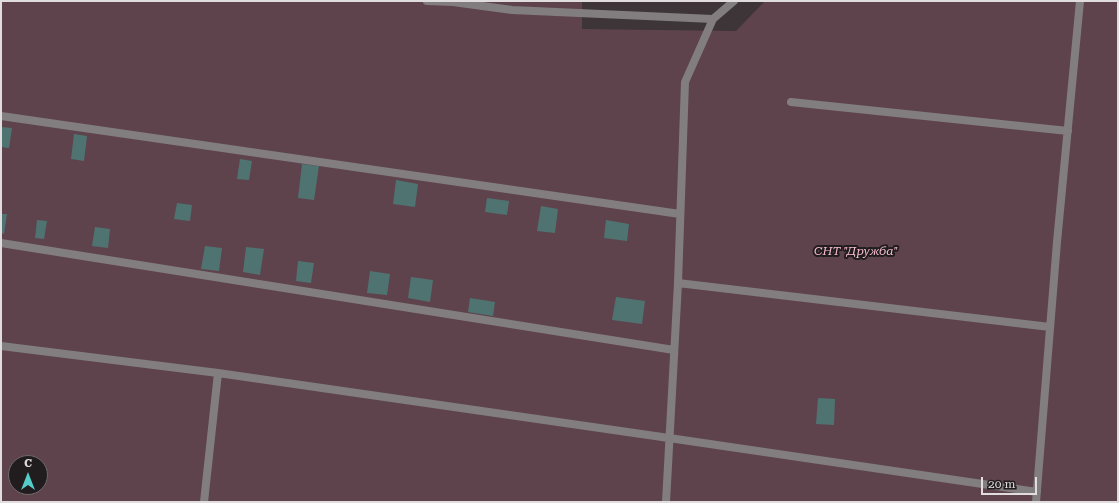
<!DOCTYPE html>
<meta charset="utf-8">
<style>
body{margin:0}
#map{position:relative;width:1119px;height:503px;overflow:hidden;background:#3d3537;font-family:"Roboto Serif",serif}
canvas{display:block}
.frame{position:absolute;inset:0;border:2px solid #e1dcde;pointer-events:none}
.north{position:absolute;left:8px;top:455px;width:40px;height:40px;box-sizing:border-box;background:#211d1e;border:1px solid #6e696b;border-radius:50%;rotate:0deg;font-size:11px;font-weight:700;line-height:16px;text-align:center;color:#e1dcde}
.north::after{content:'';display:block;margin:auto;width:14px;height:18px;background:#54cdc8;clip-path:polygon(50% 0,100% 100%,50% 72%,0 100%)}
.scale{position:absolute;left:981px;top:477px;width:56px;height:18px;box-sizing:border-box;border:2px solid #e1dcde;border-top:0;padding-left:5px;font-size:12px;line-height:14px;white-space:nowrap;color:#e1dcde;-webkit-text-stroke:3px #211d1e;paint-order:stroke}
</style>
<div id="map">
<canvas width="1119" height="503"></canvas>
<div class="frame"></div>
<div class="north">С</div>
<div class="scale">20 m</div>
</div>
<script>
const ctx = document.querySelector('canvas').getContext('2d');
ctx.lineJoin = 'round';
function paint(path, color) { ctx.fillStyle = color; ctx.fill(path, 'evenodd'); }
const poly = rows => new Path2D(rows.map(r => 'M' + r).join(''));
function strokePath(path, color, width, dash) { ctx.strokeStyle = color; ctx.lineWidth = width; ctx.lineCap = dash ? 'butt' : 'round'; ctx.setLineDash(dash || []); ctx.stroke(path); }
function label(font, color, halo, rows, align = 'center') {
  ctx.font = font + ' "Roboto Serif",serif'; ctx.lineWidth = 4; ctx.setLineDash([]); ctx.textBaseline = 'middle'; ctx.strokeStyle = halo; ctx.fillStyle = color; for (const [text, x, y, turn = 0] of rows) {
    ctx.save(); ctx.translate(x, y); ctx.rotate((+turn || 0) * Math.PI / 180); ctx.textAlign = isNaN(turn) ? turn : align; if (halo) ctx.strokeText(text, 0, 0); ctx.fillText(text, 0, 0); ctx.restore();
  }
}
paint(poly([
 [1,1,582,1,582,29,736,31,765,1,1118,1,1118,502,1,502],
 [16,463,40,463,40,487,16,487]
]), '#5e434d');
paint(poly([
 [1,127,12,128,9,148,1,147],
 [74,134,87,136,84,161,71,159],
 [240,159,252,161,249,180,237,179],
 [302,164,319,166,314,200,298,198],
 [396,180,418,184,415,207,393,204],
 [487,198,509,201,507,215,485,212],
 [177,203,192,205,190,221,174,219],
 [541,206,558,209,555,233,537,231],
 [1,214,7,214,4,234,1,233],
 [37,220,47,221,44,239,35,238],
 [606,220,629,224,627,241,604,238],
 [95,227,110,229,108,248,92,246],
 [205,246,222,248,219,271,201,269],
 [246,247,264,249,260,275,243,272],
 [298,261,314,263,311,283,296,281],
 [370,271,390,274,387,295,367,293],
 [411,277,433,280,430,302,408,298],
 [616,297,645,301,642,324,612,320],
 [470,298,495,302,493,316,468,312],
 [818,398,835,399,834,425,816,424]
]), '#4f7371');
strokePath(poly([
 [427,1,453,2,512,10,713,19,734,1],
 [791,102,1068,131],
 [1,116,680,214],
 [1,243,674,350],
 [678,283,1050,327],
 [1,346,218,373,669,438,1037,492],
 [204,502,218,373],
 [666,502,678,283,685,82,713,19],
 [1036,502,1057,242,1080,1]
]), '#827e7f', 8);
label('italic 12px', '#f9bfd3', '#211d1e', [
 ["СНТ \"Дружба\"",856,251]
]);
</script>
